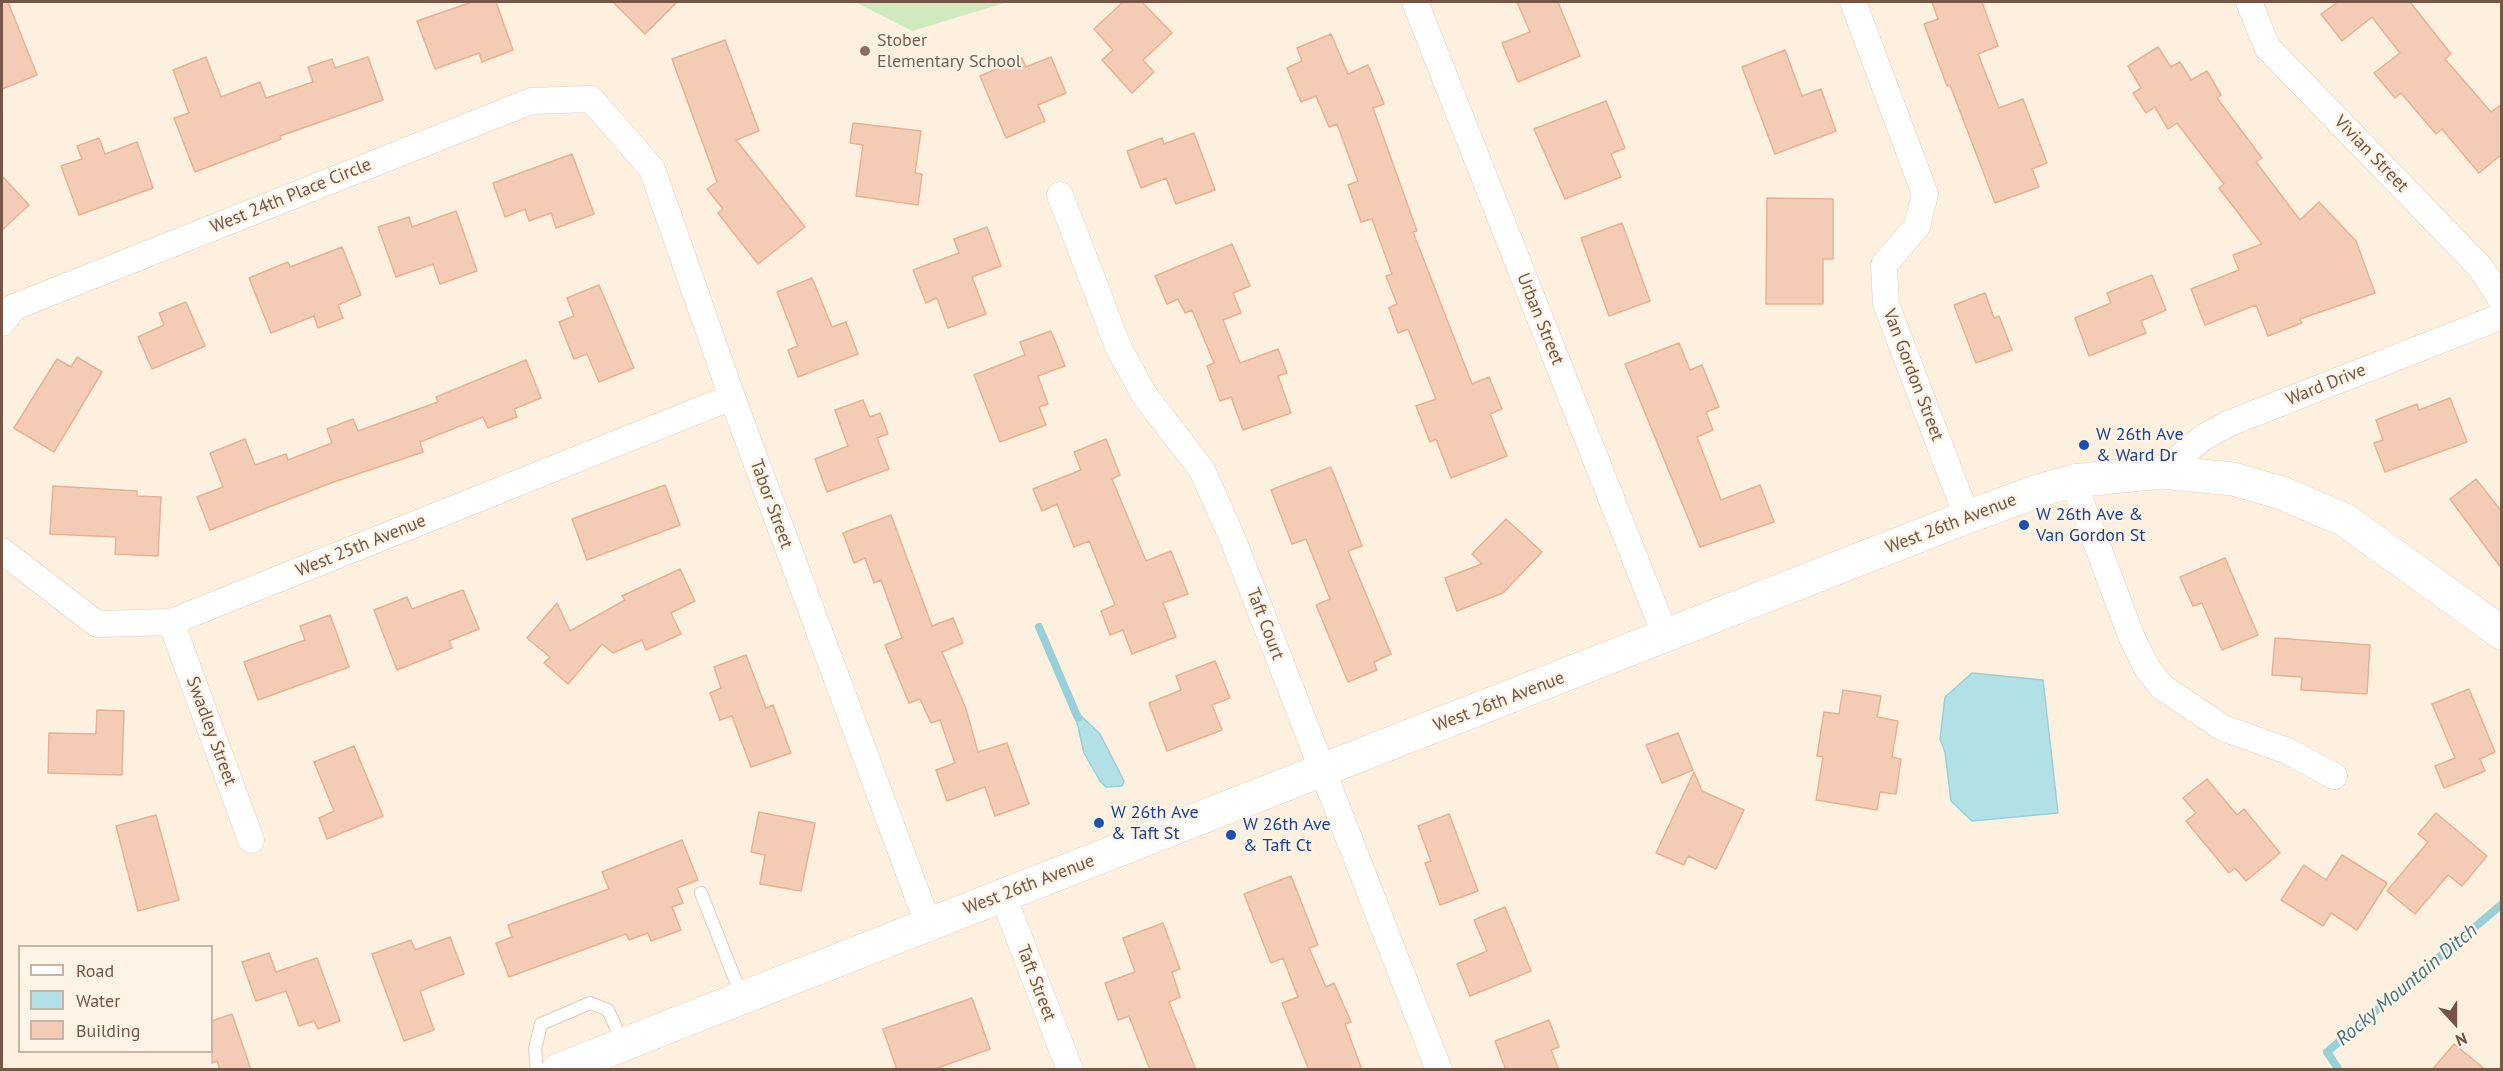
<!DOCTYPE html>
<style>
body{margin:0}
#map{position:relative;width:2503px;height:1071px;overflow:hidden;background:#fdf0de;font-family:"PT Sans",sans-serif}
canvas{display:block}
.frame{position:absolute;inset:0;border:3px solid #745546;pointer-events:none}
.legend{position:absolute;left:18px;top:945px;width:195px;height:108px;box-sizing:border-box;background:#fff4e5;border:2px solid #c7b4a5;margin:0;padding:8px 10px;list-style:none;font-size:18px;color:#745546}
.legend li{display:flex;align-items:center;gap:12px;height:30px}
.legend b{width:30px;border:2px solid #c7b4a5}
.north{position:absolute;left:2425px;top:993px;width:60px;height:60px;-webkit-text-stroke:4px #fff4e5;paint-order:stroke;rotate:159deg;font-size:16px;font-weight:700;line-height:24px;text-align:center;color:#745546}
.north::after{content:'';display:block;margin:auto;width:21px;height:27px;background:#745546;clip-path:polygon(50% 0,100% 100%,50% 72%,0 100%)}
</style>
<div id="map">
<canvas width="2503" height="1071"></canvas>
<div class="frame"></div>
<ul class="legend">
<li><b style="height:8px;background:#fff"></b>Road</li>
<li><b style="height:16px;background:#b2e0e7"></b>Water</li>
<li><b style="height:16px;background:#f4ccb5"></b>Building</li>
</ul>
<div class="north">N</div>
</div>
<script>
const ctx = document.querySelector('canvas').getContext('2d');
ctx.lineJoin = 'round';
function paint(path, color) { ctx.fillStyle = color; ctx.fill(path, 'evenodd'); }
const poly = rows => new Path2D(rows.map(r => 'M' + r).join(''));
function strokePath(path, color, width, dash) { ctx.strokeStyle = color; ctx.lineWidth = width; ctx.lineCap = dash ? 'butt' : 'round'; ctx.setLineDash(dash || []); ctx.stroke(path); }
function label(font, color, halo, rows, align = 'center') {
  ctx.font = font + ' "PT Sans",sans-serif'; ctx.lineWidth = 4.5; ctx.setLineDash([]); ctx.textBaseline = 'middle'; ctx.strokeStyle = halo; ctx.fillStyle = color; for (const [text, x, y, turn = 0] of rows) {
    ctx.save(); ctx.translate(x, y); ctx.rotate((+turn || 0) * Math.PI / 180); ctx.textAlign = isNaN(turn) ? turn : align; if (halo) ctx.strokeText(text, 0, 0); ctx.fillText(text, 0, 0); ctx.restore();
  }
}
paint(poly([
 [855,2,1008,2,912,31]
]), '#d0eabd');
const water = poly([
 [1972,673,2043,680,2058,813,1972,821,1951,801,1945,752,1940,739,1945,697,1972,673],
 [1074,709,1100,734,1124,781,1122,786,1106,787,1100,781,1084,753,1074,709]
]);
paint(water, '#b2e0e7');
strokePath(water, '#98d0d9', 1.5);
strokePath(poly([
 [1039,627,1078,718],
 [2339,1070,2327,1052,2502,904]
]), '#98d0d9', 8);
const building = poly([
 [2,2,8,2,37,75,2,89,2,2],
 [472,2,496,2,513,50,482,62,479,53,435,69,417,21,472,2],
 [613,2,677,2,645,34,613,2],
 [1123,2,1142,2,1172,33,1143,60,1154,72,1132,93,1102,60,1113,50,1094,29,1123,2],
 [1517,2,1558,2,1580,56,1518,82,1502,43,1530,32,1517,2],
 [1932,2,1982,2,1998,46,1978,54,1999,108,2023,99,2047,163,2032,169,2039,187,1995,203,1950,85,1947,86,1924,24,1938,19,1932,2],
 [2338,2,2410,2,2451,54,2445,59,2491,112,2502,104,2502,154,2479,173,2442,129,2436,134,2401,93,2395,98,2374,73,2400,53,2372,17,2342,41,2321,14,2338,2],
 [1331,34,1348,74,1368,65,1384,104,1373,108,1417,231,1413,232,1472,384,1489,377,1502,409,1490,414,1507,456,1451,478,1436,439,1430,442,1416,406,1436,399,1408,329,1398,333,1389,308,1397,304,1386,276,1392,274,1372,219,1361,222,1348,185,1358,181,1337,124,1329,127,1316,96,1301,102,1287,68,1302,61,1297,48,1331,34],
 [725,40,759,131,736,140,805,227,758,264,718,213,723,209,707,189,717,182,672,59,725,40],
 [2158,47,2171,67,2180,62,2191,80,2207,71,2221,95,2217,98,2262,158,2256,162,2300,220,2319,202,2356,241,2375,293,2300,319,2302,323,2268,336,2256,305,2205,325,2191,289,2239,270,2233,255,2262,244,2219,188,2224,184,2177,123,2168,129,2155,107,2146,113,2133,93,2141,88,2128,66,2158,47],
 [1785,50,1802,96,1821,89,1836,131,1775,154,1742,67,1785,50],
 [206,57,221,97,260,82,266,98,313,82,308,67,332,59,335,68,368,57,383,100,280,136,281,139,195,172,174,118,189,113,173,70,206,57],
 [1051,57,1066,93,1038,105,1045,121,1006,138,980,76,1022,58,1026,67,1051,57],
 [1606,101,1625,148,1611,154,1621,177,1565,199,1534,129,1606,101],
 [853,123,921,131,915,173,922,174,918,205,856,196,863,145,850,143,853,123],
 [1194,133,1215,190,1176,204,1166,178,1141,188,1127,151,1162,138,1164,144,1194,133],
 [99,138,105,154,137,142,153,188,79,215,61,166,82,159,77,146,99,138],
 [572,154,594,214,556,228,551,213,529,221,525,209,505,217,493,183,572,154],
 [2,176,29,205,2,230,2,176],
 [1767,198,1833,199,1833,259,1823,259,1823,304,1766,304,1767,198],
 [456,211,477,271,440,284,433,264,396,277,378,227,409,217,412,227,456,211],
 [1622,223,1650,301,1609,316,1581,238,1622,223],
 [987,227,1001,266,972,277,986,314,948,328,937,298,926,303,913,270,959,253,954,239,987,227],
 [1232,244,1250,286,1233,293,1241,313,1223,320,1240,363,1278,349,1287,373,1278,376,1291,413,1243,430,1231,397,1220,401,1207,366,1214,363,1192,310,1185,313,1178,299,1167,304,1155,276,1232,244],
 [342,247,361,295,338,305,343,318,318,328,314,316,271,333,249,278,288,262,290,267,342,247],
 [2152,275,2166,310,2141,321,2146,333,2089,356,2075,318,2111,303,2107,293,2152,275],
 [812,278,832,327,846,322,858,354,798,377,788,350,798,346,777,292,812,278],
 [599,285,634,368,599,382,587,354,574,359,559,322,574,316,567,298,599,285],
 [1985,293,1994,318,1999,316,2012,350,1976,363,1954,305,1985,293],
 [186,302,205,346,152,369,138,337,164,325,159,313,186,302],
 [1051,331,1065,366,1038,376,1048,404,1039,407,1046,425,1000,442,974,375,1025,355,1020,342,1051,331],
 [1679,343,1690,370,1702,365,1719,407,1706,412,1713,430,1697,437,1721,500,1760,485,1774,522,1700,547,1625,364,1679,343],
 [77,357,102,372,54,452,14,428,57,359,71,367,77,357],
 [526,360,541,398,514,409,517,417,488,428,483,417,420,442,423,452,331,483,210,530,197,497,223,487,210,453,245,439,255,465,286,454,288,460,332,443,327,429,353,419,358,431,438,402,436,397,526,360],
 [2450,398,2467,442,2385,472,2374,443,2383,440,2376,420,2417,404,2419,410,2450,398],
 [863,400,870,417,880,413,888,434,877,438,889,469,827,492,815,459,848,446,835,410,863,400],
 [1106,439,1120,475,1112,479,1146,561,1171,551,1188,594,1163,603,1176,637,1132,654,1123,630,1110,635,1101,611,1115,605,1089,541,1074,547,1057,504,1042,511,1033,489,1081,470,1074,452,1106,439],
 [1331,467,1362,546,1348,551,1391,654,1374,662,1377,670,1348,682,1316,605,1330,599,1306,539,1292,544,1271,490,1331,467],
 [2476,479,2502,512,2502,569,2450,499,2476,479],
 [665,485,680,525,587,560,572,519,665,485],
 [53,486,137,491,137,496,161,497,158,556,115,554,116,537,50,534,53,486],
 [891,515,932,626,953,618,963,643,942,652,966,709,978,752,1007,743,1029,804,995,816,985,787,947,801,936,770,955,763,940,720,931,723,920,699,909,703,885,645,902,638,881,580,874,583,865,558,854,563,843,533,891,515],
 [1506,519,1542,552,1503,593,1457,611,1445,578,1482,564,1472,554,1506,519],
 [2225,558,2258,635,2222,650,2202,603,2193,606,2180,577,2225,558],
 [680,569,695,601,671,613,681,634,646,650,642,640,613,653,602,644,568,684,544,663,550,657,527,638,557,603,570,631,625,600,622,596,680,569],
 [463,590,479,629,449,641,452,648,397,670,374,610,407,597,412,609,463,590],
 [330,615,349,667,258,700,244,662,305,640,300,626,330,615],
 [2275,638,2370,645,2367,694,2301,690,2302,677,2272,675,2275,638],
 [746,655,766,708,773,705,791,753,751,767,732,716,720,720,710,693,721,688,714,667,746,655],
 [1215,661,1230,698,1212,705,1222,730,1167,751,1149,703,1181,690,1176,676,1215,661],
 [2469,689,2495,752,2480,759,2485,771,2444,788,2435,766,2455,758,2432,704,2469,689],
 [1843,690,1881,696,1877,717,1898,721,1892,757,1901,759,1896,794,1880,792,1877,810,1816,800,1823,757,1817,756,1824,712,1839,714,1843,690],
 [97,710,124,711,122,775,48,773,49,733,96,734,97,710],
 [1678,733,1693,770,1662,783,1646,745,1678,733],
 [354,746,383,816,327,839,319,818,334,811,314,762,354,746],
 [1694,772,1702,791,1744,810,1716,869,1688,856,1684,865,1656,853,1694,772],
 [2207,779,2237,815,2244,809,2280,853,2246,881,2235,868,2229,873,2186,821,2196,813,2183,798,2207,779],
 [759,812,815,823,801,891,760,884,765,855,751,852,759,812],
 [2436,813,2487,856,2462,886,2448,875,2415,914,2387,891,2428,842,2418,834,2436,813],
 [1449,814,1478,891,1440,905,1425,863,1431,861,1418,826,1449,814],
 [156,815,179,900,138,911,116,826,156,815],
 [682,840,698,880,677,888,683,903,672,907,681,930,651,941,648,933,629,940,626,934,509,977,496,943,512,937,508,925,609,889,602,872,682,840],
 [2342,855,2387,883,2357,930,2331,913,2323,926,2281,900,2304,865,2326,880,2342,855],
 [1291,876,1318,945,1309,948,1326,987,1334,983,1351,1022,1345,1024,1362,1070,1309,1070,1282,1003,1298,997,1283,958,1271,963,1244,894,1291,876],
 [1505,907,1531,971,1470,996,1457,964,1487,951,1474,920,1505,907],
 [1163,923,1180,969,1172,972,1180,997,1169,1002,1196,1070,1150,1070,1129,1016,1118,1020,1105,983,1135,972,1123,938,1163,923],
 [450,937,464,974,420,991,434,1030,404,1041,372,954,411,940,415,950,450,937],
 [269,953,276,972,317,958,340,1021,318,1029,314,1021,299,1026,286,991,256,1001,242,962,269,953],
 [972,998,990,1049,932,1070,897,1070,883,1029,972,998],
 [232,1014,251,1070,220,1070,217,1061,212,1063,212,1021,232,1014],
 [1549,1020,1559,1047,1551,1050,1559,1070,1506,1070,1495,1041,1549,1020],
 [2454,1044,2486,1070,2432,1070,2454,1044]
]);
paint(building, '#f4ccb5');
strokePath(building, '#e7b294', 1.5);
const lane = poly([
 [701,893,742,997],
 [537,1070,535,1049,541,1024,590,1003,608,1010,623,1043]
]);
const street = poly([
 [1415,2,1666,637],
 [1853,2,1925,194,1917,226,1884,265,1886,304,1967,517],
 [2249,2,2267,47,2480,267,2502,301],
 [1060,195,1119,349,1145,396,1202,470,1233,540,1439,1070],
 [2,323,14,307,531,101,591,99,652,169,732,397,928,924],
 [2161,472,2204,437,2230,423,2502,316],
 [2073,481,2132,638,2147,668,2162,687,2223,728,2288,751,2334,776],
 [2,551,97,624,171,622,732,397],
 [171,622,251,840],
 [1003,896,1070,1070]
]);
const secondary = poly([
 [558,1070,1967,517,2038,491,2073,481,2161,472,2233,479,2282,493,2345,520,2502,633]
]);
strokePath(lane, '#e1ccba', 14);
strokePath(street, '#e1ccba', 27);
strokePath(secondary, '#e8ceba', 34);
strokePath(lane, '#fff', 12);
strokePath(street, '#fff', 26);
strokePath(secondary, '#fff', 33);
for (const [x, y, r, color] of [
 [865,51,6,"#8d6e63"],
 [2084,445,6,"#1a4fb4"],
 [2024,525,6,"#1a4fb4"],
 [1099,823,6,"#1a4fb4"],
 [1231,835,6,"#1a4fb4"]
]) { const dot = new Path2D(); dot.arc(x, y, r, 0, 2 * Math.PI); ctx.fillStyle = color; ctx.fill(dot); strokePath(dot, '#fff4e5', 2); }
label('18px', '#785e54', '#fff4e5', [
 ["Stober",877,41],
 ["Elementary School",877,62]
], 'left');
label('18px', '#745546', '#fff4e5', [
 ["Vivian Street",2371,154,46],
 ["West 24th Place Circle",291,196,-22],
 ["Urban Street",1540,319,68],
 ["Van Gordon Street",1913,375,69],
 ["Ward Drive",2326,385,-22],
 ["Tabor Street",771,504,70],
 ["West 26th Avenue",1951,524,-21],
 ["West 25th Avenue",361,546,-22],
 ["Taft Court",1265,624,69],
 ["West 26th Avenue",1499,702,-21],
 ["Swadley Street",211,731,70],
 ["West 26th Avenue",1029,885,-21],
 ["Taft Street",1036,983,69]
]);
label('18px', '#164399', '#fff4e5', [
 ["W 26th Ave",2096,435],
 ["& Ward Dr",2096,456],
 ["W 26th Ave &",2036,515],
 ["Van Gordon St",2036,536],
 ["W 26th Ave",1111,813],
 ["& Taft St",1111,834],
 ["W 26th Ave",1243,825],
 ["& Taft Ct",1243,846]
], 'left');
label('italic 20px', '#3c7782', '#fff4e5', [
 ["Rocky Mountain Ditch",2407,985,-40]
]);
</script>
